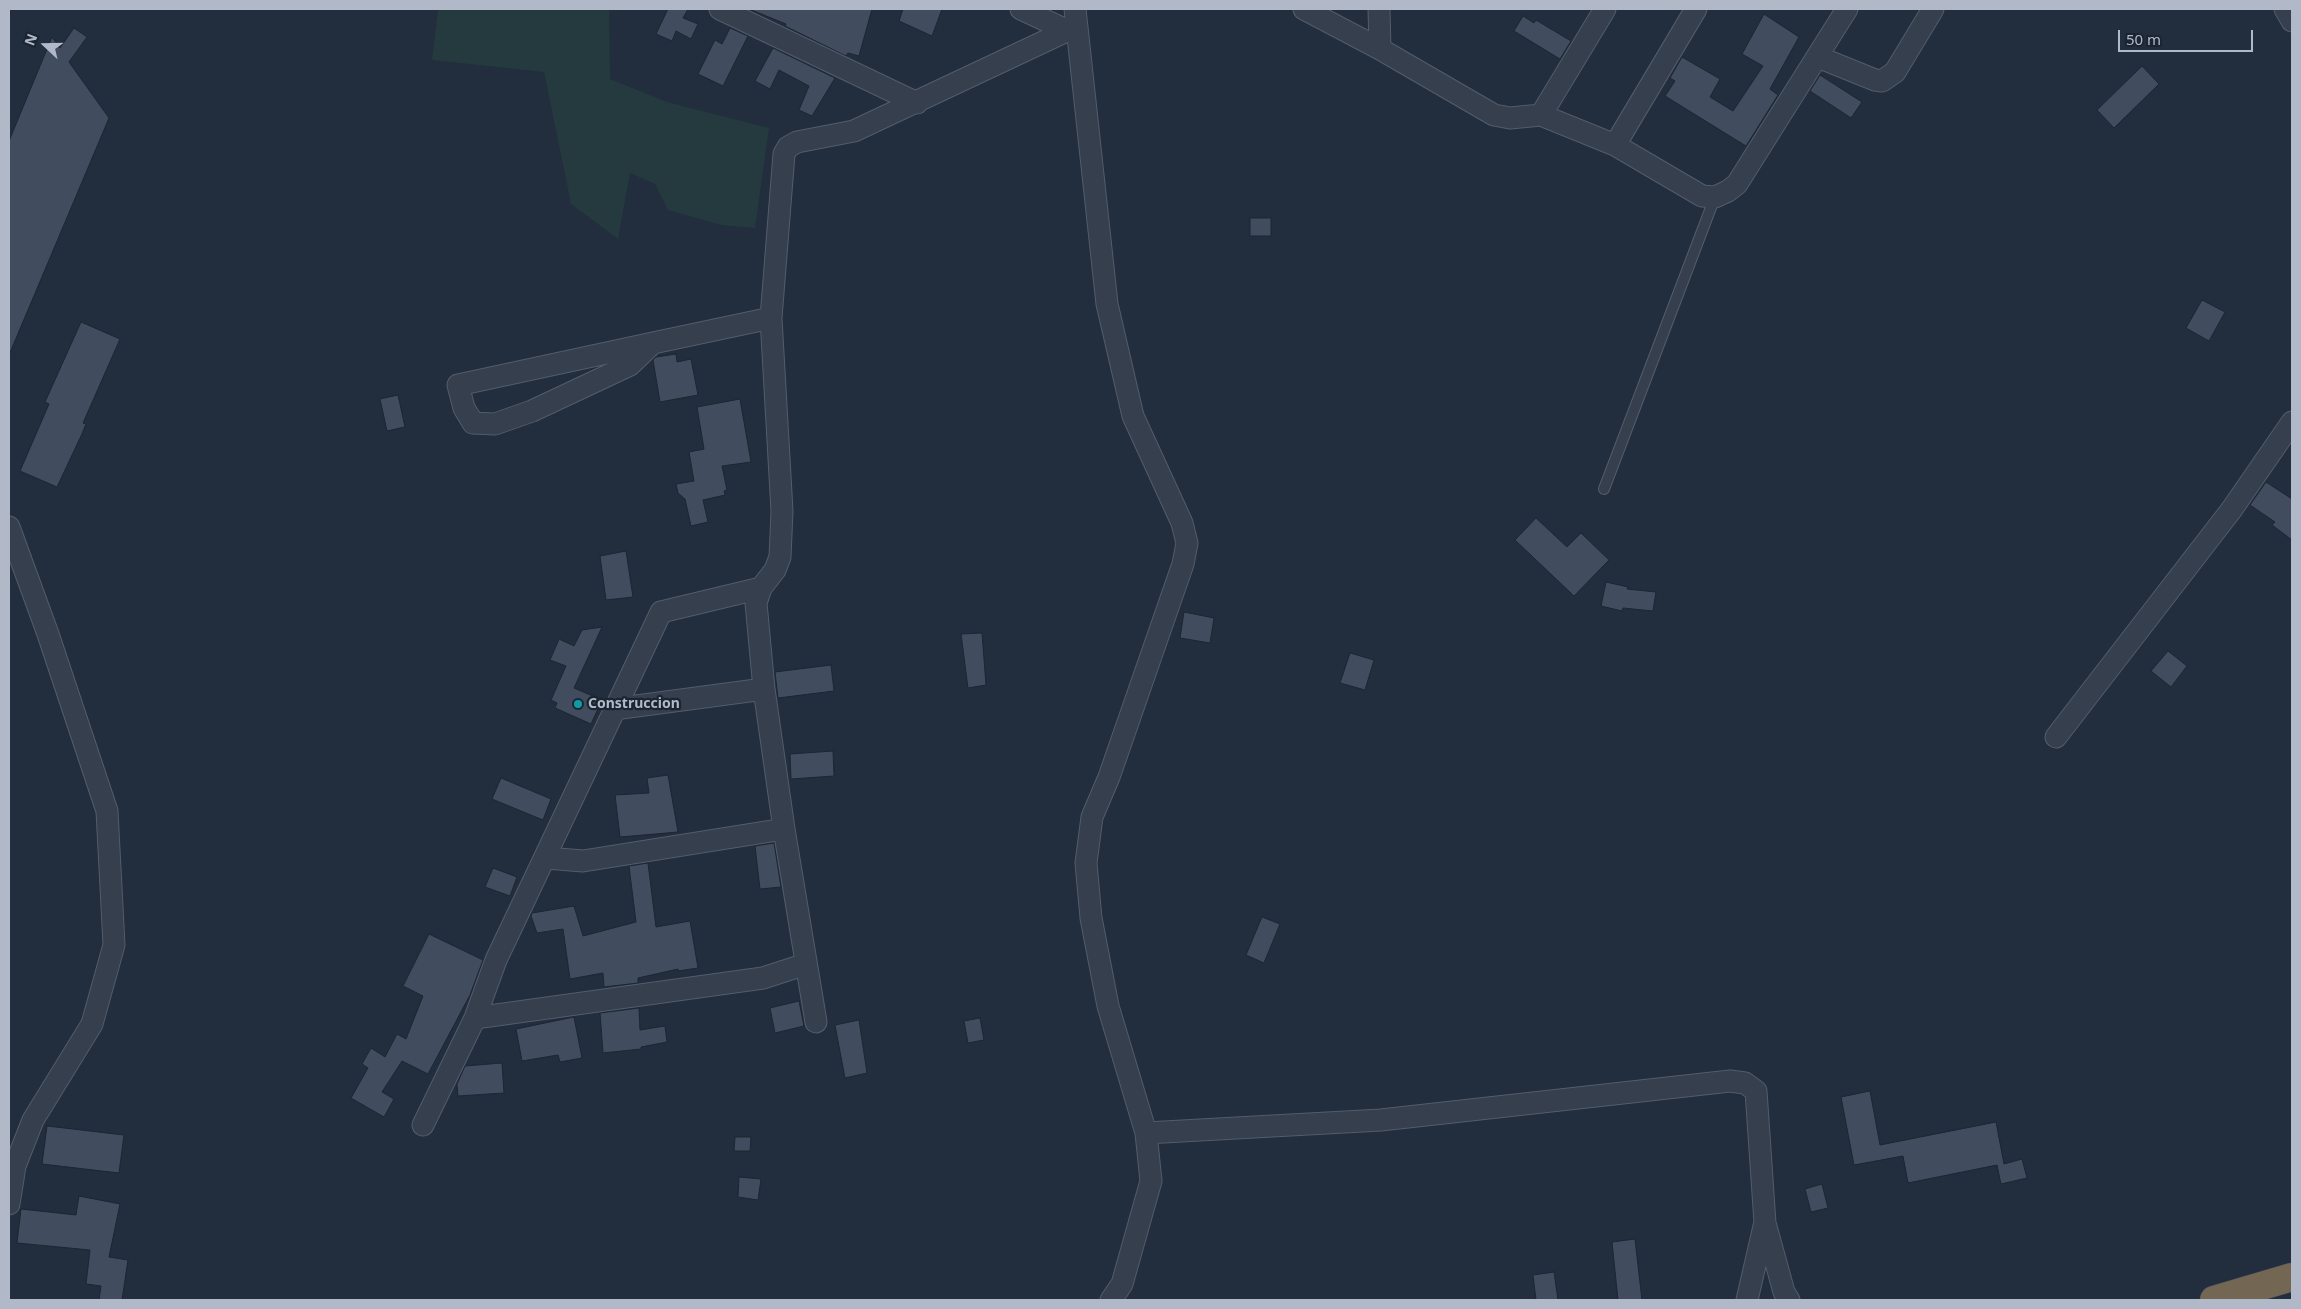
<!DOCTYPE html>
<style>
body{margin:0}
#map{position:relative;width:2301px;height:1309px;overflow:hidden;background:#222d3d;font-family:"Noto Sans",sans-serif}
canvas{display:block}
.frame{position:absolute;inset:0;border:10px solid #b1b9c8;pointer-events:none}
.north{position:absolute;left:20px;top:20px;width:50px;height:50px;-webkit-text-stroke:4px #1b2431;paint-order:stroke;rotate:291deg;font-size:14px;font-weight:700;line-height:20px;text-align:center;color:#b1b9c8}
.north::after{content:'';display:block;margin:auto;width:18px;height:22px;background:#b1b9c8;clip-path:polygon(50% 0,100% 100%,50% 72%,0 100%)}
.scale{position:absolute;left:2118px;top:30px;width:135px;height:22px;box-sizing:border-box;border:2px solid #b1b9c8;border-top:0;padding-left:6px;font-size:15px;line-height:18px;white-space:nowrap;color:#b1b9c8;-webkit-text-stroke:4px #1b2431;paint-order:stroke}
</style>
<div id="map">
<canvas width="2301" height="1309"></canvas>
<div class="frame"></div>
<div class="north">N</div>
<div class="scale">50 m</div>
</div>
<script>
const ctx = document.querySelector('canvas').getContext('2d');
ctx.lineJoin = 'round';
function paint(path, color) { ctx.fillStyle = color; ctx.fill(path, 'evenodd'); }
const poly = rows => new Path2D(rows.map(r => 'M' + r).join(''));
function strokePath(path, color, width, dash) { ctx.strokeStyle = color; ctx.lineWidth = width; ctx.lineCap = dash ? 'butt' : 'round'; ctx.setLineDash(dash || []); ctx.stroke(path); }
function label(font, color, halo, rows, align = 'center') {
  ctx.font = font + ' "Noto Sans",sans-serif'; ctx.lineWidth = 4.5; ctx.setLineDash([]); ctx.textBaseline = 'middle'; ctx.strokeStyle = halo; ctx.fillStyle = color; for (const [text, x, y, turn = 0] of rows) {
    ctx.save(); ctx.translate(x, y); ctx.rotate((+turn || 0) * Math.PI / 180); ctx.textAlign = isNaN(turn) ? turn : align; if (halo) ctx.strokeText(text, 0, 0); ctx.fillText(text, 0, 0); ctx.restore();
  }
}
paint(poly([
 [438,9,609,9,610,79,667,102,769,128,755,228,721,225,668,210,655,184,630,173,618,239,571,204,544,72,432,60]
]), '#243a3e');
const building = poly([
 [668,9,688,9,683,18,698,24,691,39,676,31,672,41,656,34,668,9],
 [749,9,872,9,859,56,848,53,846,56,785,26,786,24,749,9],
 [903,9,942,9,932,36,899,21,903,9],
 [1764,14,1799,37,1770,89,1778,95,1746,146,1665,96,1675,81,1670,78,1682,57,1720,79,1710,97,1733,111,1763,66,1742,54,1764,14],
 [1523,16,1534,23,1536,20,1571,41,1560,59,1514,31,1523,16],
 [74,28,87,37,69,62,109,118,9,355,9,141,52,37,60,48,74,28],
 [730,28,748,36,723,86,698,74,715,40,722,44,730,28],
 [773,48,835,78,812,116,799,110,809,86,779,70,770,89,755,81,773,48],
 [2142,66,2159,84,2114,128,2097,110,2142,66],
 [1820,75,1862,102,1851,118,1810,91,1820,75],
 [1250,218,1271,218,1271,236,1250,236,1250,218],
 [2202,300,2225,312,2209,341,2186,328,2202,300],
 [81,322,120,339,83,423,86,424,81,436,57,487,20,471,49,404,45,402,81,322],
 [676,354,677,362,691,359,698,395,660,402,653,360,656,357,676,354],
 [398,395,405,427,387,431,380,399,398,395],
 [740,399,751,462,722,466,727,490,724,491,725,495,703,500,708,522,691,526,685,499,678,493,676,484,694,481,689,452,704,449,697,407,740,399],
 [2266,482,2292,499,2292,540,2272,525,2275,522,2250,505,2266,482],
 [1536,518,1567,547,1581,533,1609,560,1574,596,1515,540,1536,518],
 [626,551,633,597,606,600,600,556,626,551],
 [1606,582,1628,587,1627,589,1656,592,1653,611,1623,608,1622,611,1601,606,1606,582],
 [1184,612,1214,618,1210,643,1180,638,1184,612],
 [602,627,574,688,602,700,591,724,555,708,557,703,551,700,566,666,550,660,559,639,574,646,582,630,602,627],
 [982,633,986,685,968,688,961,634,982,633],
 [2168,651,2187,666,2171,687,2151,671,2168,651],
 [1350,653,1374,660,1365,690,1340,683,1350,653],
 [831,665,834,691,778,698,775,672,831,665],
 [833,751,834,776,791,779,790,754,833,751],
 [668,775,678,832,620,837,615,795,649,793,647,778,668,775],
 [501,778,551,799,543,820,492,799,501,778],
 [774,843,781,887,760,889,755,846,774,843],
 [648,863,656,927,690,921,698,968,678,971,678,969,638,978,638,983,604,987,603,973,570,979,563,929,537,933,531,916,532,913,574,906,583,936,636,922,629,866,648,863],
 [493,868,517,877,510,896,485,887,493,868],
 [1262,917,1280,924,1264,963,1246,955,1262,917],
 [429,934,483,960,470,995,428,1074,402,1061,382,1092,394,1099,384,1117,351,1098,368,1068,362,1064,371,1048,385,1057,397,1034,406,1039,423,996,403,986,429,934],
 [799,1001,804,1026,775,1033,770,1008,799,1001],
 [639,1008,640,1030,665,1026,667,1042,641,1047,641,1049,603,1053,600,1013,639,1008],
 [574,1017,582,1058,560,1062,558,1055,522,1061,516,1029,574,1017],
 [980,1018,984,1040,968,1043,964,1021,980,1018],
 [859,1020,867,1073,845,1078,835,1025,859,1020],
 [502,1063,504,1093,458,1096,457,1084,465,1066,502,1063],
 [1870,1091,1880,1145,1996,1122,2004,1164,2022,1159,2027,1178,2001,1184,1997,1165,1908,1183,1903,1156,1854,1165,1841,1097,1870,1091],
 [47,1126,124,1135,119,1173,42,1164,47,1126],
 [735,1137,751,1137,750,1151,734,1151,735,1137],
 [739,1177,761,1179,758,1200,738,1197,739,1177],
 [1822,1184,1828,1208,1811,1212,1805,1189,1822,1184],
 [79,1196,120,1204,109,1257,128,1260,122,1300,99,1300,101,1286,86,1284,90,1250,17,1243,21,1209,76,1215,79,1196],
 [1635,1239,1642,1300,1618,1300,1612,1242,1635,1239],
 [1554,1272,1558,1300,1536,1300,1533,1275,1554,1272]
]);
paint(building, '#414c5f');
strokePath(building, '#1d2633', 1);
const lane = poly([
 [1604,489,1715,197]
]);
const street = poly([
 [720,9,917,103],
 [1021,9,1066,30],
 [1075,9,1107,304,1133,416,1182,523,1187,543,1183,564,1109,777,1092,817,1086,863,1091,918,1108,1006,1146,1133,1151,1181,1122,1284,1111,1300],
 [1304,9,1380,49,1494,115,1510,118,1541,115,1615,145,1702,196,1715,197,1728,191,1737,184,1847,9],
 [1379,9,1380,49],
 [2285,9,2292,21],
 [1818,57,1875,80,1882,81,1895,72,1933,9],
 [1541,115,1605,9],
 [1615,145,1696,9],
 [653,343,630,365,532,411,495,424,473,423,464,408,458,385,653,343,771,318],
 [9,527,48,634,107,811,114,945,92,1024,33,1120,15,1166,9,1204],
 [614,709,764,689],
 [2056,737,2232,509,2292,422],
 [546,858,583,861,784,829],
 [475,1018,496,960,661,612,761,588],
 [816,1022,784,829,764,689,756,603,761,588,775,570,780,557,782,511,771,318,784,154,788,147,797,142,854,131,1075,27],
 [423,1125,475,1018,763,978,806,964],
 [1146,1133,1381,1120,1730,1081,1745,1083,1756,1091,1765,1223,1784,1292,1789,1300],
 [1747,1300,1764,1226]
]);
const highway = poly([
 [2214,1300,2292,1277]
]);
strokePath(lane, '#545c6a', 12);
strokePath(street, '#545c6a', 23);
strokePath(highway, '#414957', 29);
strokePath(lane, '#363f4d', 10);
strokePath(street, '#363f4d', 21);
strokePath(highway, '#736753', 28);
for (const [x, y, r, color] of [
 [578,704,5,"#0f9aa8"]
]) { const dot = new Path2D(); dot.arc(x, y, r, 0, 2 * Math.PI); ctx.fillStyle = color; ctx.fill(dot); strokePath(dot, '#1b2431', 2); }
label('bold 14px', '#b1b9c8', '#1b2431', [
 ["Construccion",588,704]
], 'left');
</script>
